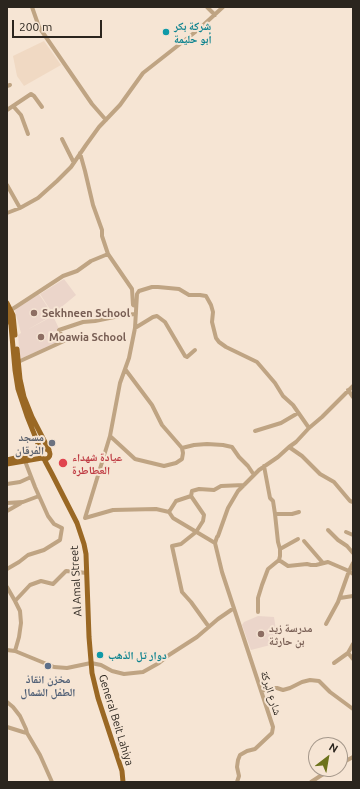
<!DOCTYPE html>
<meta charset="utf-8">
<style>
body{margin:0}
#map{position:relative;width:360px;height:789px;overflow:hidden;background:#f6e5d4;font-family:Ubuntu,sans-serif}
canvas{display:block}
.frame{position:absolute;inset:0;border:8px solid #2b251e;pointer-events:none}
.north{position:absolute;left:308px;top:737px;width:40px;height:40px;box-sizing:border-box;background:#f6e5d4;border:1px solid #a5988b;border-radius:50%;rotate:31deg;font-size:11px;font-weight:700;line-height:16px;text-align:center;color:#2b251e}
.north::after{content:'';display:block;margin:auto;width:14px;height:18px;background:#6d731b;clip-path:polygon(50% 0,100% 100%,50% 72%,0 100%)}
.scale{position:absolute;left:12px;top:20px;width:90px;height:18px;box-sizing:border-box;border:2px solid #2b251e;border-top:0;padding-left:5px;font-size:12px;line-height:14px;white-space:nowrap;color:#2b251e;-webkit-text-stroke:3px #f6e5d4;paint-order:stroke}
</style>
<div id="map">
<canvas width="360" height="789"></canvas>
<div class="frame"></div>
<div class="north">N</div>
<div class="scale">200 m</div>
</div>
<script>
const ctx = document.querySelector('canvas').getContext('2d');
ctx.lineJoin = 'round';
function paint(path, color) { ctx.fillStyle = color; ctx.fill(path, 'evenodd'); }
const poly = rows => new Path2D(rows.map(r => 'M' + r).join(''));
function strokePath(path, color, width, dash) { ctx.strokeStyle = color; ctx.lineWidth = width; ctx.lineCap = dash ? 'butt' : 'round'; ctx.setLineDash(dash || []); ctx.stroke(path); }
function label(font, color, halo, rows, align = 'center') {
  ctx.font = font + ' Ubuntu,"Noto Naskh Arabic",sans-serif'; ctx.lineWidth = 4; ctx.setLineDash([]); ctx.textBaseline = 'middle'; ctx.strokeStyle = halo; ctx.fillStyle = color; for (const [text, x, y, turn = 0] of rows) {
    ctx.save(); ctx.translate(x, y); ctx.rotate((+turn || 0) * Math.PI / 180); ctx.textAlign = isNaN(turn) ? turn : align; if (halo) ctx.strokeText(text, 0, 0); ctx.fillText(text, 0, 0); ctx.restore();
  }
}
paint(poly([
 [44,41,61,65,24,86,17,76,13,56]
]), '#f0d9c3');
paint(poly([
 [64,279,76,295,53,314,40,294],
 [39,294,53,315,27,330,53,316,64,339,20,359,18,335,21,333,15,311,17,307],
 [258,616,274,617,278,643,251,650,242,625,244,622]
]), '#ebd5ca');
strokePath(poly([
 [32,7,39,27,92,104,106,120],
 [207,7,215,15],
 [7,86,10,85],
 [13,106,31,94,34,96,42,107],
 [7,110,13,106,21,115,28,134],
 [62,139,74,163],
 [80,153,85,171,93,205,102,230,102,236,108,254,132,289,133,305,136,306],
 [7,185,20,208],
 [7,213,20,208,38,198,57,181,71,167,86,145,99,127,120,105,143,73,199,29,223,7],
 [11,310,63,276,77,271,91,261,108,254],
 [135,328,153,317,157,316,165,322,185,356,187,357,195,350],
 [18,362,64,341,59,330,83,322,95,321,124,315,136,314],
 [348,390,353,397],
 [255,431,281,423,298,413],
 [110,436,135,459,164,466,176,463,182,459,183,453,182,448,162,425,152,405,125,369],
 [289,447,302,456,320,474,334,482,350,501,353,502],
 [182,448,194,445,207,444,223,445,232,447,239,457,248,466,254,475],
 [264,466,270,498,273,501,275,514],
 [7,484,20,482,31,477],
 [191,496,204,515,203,521,196,532,181,544,172,546,182,592,191,602,209,627],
 [7,503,23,502,39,496],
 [7,511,21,503],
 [169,512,176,501,191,496,192,491,199,489,214,490,221,486,244,485],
 [85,518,110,436,120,383,129,358,135,328,137,294,139,291,152,287,158,287,179,289,189,295,200,295,206,296,211,305,213,312,212,322,216,338,219,342,226,347,257,362,275,383,283,396,293,405,309,428],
 [85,518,113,510,156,509,169,512,173,518,215,543],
 [328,530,338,540,347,546,353,553],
 [346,532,353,535],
 [304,541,323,563],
 [280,549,298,539],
 [279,560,288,566,307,564,311,565,316,565,328,562,349,571,338,602,326,624],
 [353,563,349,571,353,574],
 [7,569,19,562,28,555,44,550,60,540,62,528,54,524,48,516,35,487,25,461],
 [7,587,15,601],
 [340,598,353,596],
 [258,612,258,598,262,585,268,569,279,560,280,556,280,549,278,542,275,514,292,514,299,512],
 [7,650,15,651,54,667,67,668,91,663,101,665,112,671,124,674,143,672,159,663,169,655,197,637,218,619,234,608],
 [15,651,19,637,21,623,20,611,15,601,30,585,41,581,53,584,66,571,87,573],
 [348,653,353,659],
 [334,663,348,653,353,644],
 [261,691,272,688,277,688,283,690,290,688,302,682,310,680,319,681,330,692,353,709],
 [7,702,13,707,20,716,26,729,27,733,40,755,52,782],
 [7,727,23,732,27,733],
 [340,764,353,757],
 [237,782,239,776,237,767,238,760,240,755,247,751,255,749,272,733,273,727,222,572,215,543,217,537,218,536,228,508,238,491,259,470,278,457,289,447,296,442,309,428,322,417,353,386],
 [311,782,331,769]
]), '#bfa483', 4);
strokePath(poly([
 [7,303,13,315,15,335],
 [7,310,11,325,15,370,18,389,27,416,41,451,28,455,7,460],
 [17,349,20,379,24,397,32,417,49,450],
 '40 454a5 5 0 1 1 10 0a5 5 0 1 1-10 0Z',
 [44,459,52,474,77,523,84,544,86,554,89,637,92,673,98,698,122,771,123,782],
 [7,464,42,458]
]), '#9a6824', 5);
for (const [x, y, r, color] of [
 [166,32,4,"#0f9aa8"],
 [34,313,4,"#8d6e63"],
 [41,337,4,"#8d6e63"],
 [52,443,4,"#6b7280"],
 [63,463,5,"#e0444e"],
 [261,634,4,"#8d6e63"],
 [100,655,4,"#0f9aa8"],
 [48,666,4,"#5c6f8a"]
]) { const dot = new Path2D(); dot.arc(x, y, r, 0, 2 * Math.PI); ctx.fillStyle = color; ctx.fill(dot); strokePath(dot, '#f6e5d4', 1.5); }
label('bold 11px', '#0d838f', '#f6e5d4', [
 ["شركة بكر",174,26],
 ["أبو حليمة",174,39],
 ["دوار تل الذهب",108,655]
], 'left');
label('bold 11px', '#785e54', '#f6e5d4', [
 ["Sekhneen School",42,313],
 ["Moawia School",49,337],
 ["مدرسة زيد",269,628],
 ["بن حارثة",269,641]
], 'left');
label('bold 11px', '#5b616d', '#f6e5d4', [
 ["مسجد",44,437],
 ["الفرقان",44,450]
], 'right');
label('bold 11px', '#be3a42', '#f6e5d4', [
 ["عيادة شهداء",72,457],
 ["العطاطرة",72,470]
], 'left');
label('11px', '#2b251e', '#f6e5d4', [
 ["Al Amal Street",76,581,-93],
 ["شارع البركة",271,693,72],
 ["General Beit Lahiya",116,720,73]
]);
label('bold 11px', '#4e5e75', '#f6e5d4', [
 ["مخزن انقاذ",48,679],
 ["الطفل الشمال",48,692]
]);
</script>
